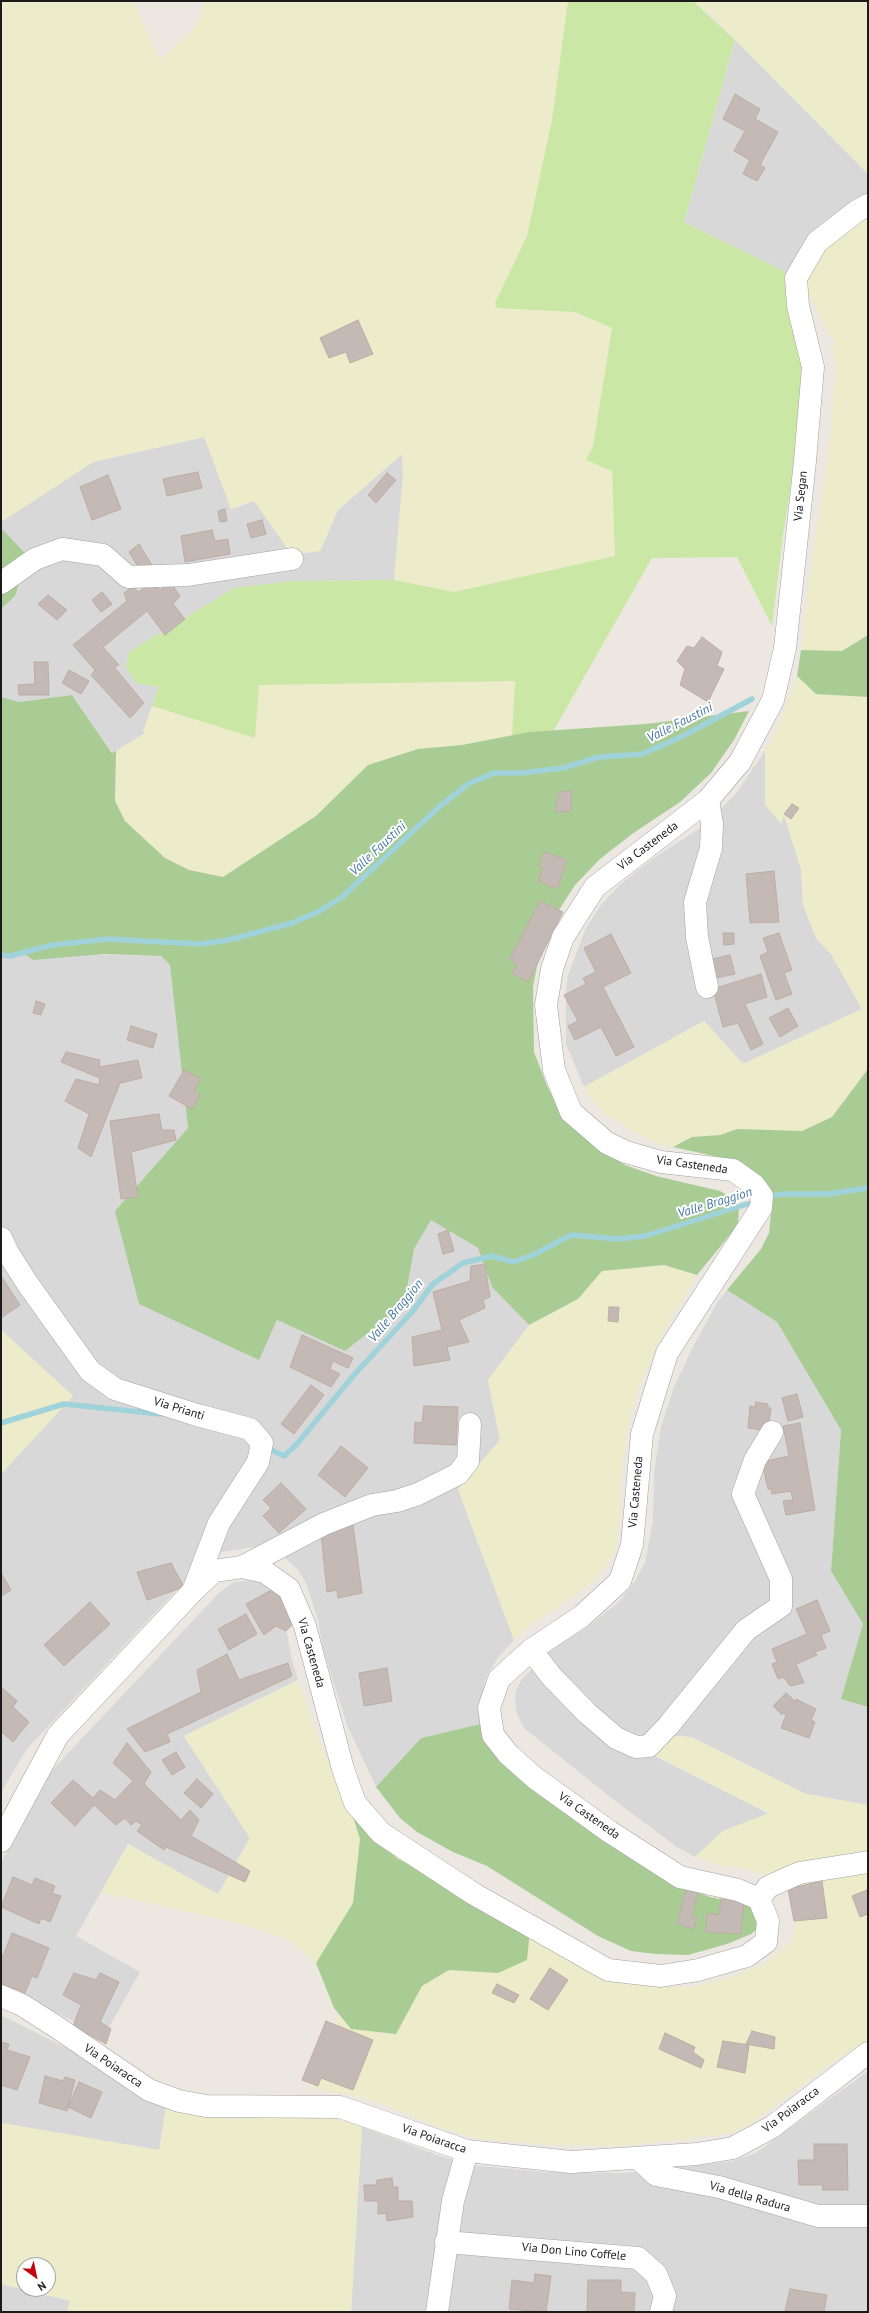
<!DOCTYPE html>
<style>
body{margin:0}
#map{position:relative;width:869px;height:2313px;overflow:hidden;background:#ece7e0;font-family:"PT Sans",sans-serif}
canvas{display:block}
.frame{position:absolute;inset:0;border:2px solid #1b1b1b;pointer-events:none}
.north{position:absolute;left:16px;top:2257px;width:40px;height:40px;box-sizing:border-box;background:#fff;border:1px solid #a4a4a4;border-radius:50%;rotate:147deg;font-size:11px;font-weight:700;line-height:16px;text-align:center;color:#1b1b1b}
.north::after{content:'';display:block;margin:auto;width:14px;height:18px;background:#c30311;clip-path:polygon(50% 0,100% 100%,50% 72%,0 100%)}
</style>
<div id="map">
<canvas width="869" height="2313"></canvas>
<div class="frame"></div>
<div class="north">N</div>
</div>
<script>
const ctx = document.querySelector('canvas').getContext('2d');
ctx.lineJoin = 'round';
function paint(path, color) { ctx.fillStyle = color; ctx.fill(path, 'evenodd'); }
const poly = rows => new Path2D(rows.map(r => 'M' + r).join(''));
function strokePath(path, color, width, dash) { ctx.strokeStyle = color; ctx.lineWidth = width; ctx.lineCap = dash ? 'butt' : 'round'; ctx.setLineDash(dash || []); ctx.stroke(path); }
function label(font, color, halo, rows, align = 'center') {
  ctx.font = font + ' "PT Sans",sans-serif'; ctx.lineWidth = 4; ctx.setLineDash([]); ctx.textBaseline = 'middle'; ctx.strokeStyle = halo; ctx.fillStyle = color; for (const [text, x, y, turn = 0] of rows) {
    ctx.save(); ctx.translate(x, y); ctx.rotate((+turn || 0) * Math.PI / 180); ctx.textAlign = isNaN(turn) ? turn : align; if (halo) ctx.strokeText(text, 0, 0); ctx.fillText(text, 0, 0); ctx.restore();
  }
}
paint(poly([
 [735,40,868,174,868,206,800,279,684,222],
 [205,437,231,509,254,501,320,551,338,510,402,454,403,476,394,580,291,581,234,588,129,652,126,667,159,687,145,733,113,753,72,695,19,702,1,697,1,609,15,596,28,556,1,528,1,522,93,462],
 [765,751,765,804,781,824,784,814,801,869,803,904,816,938,831,954,862,1009,743,1064,704,1021,584,1087,566,1044,566,990,568,975,586,928,601,905,622,883,651,860,700,828,735,795],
 [23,953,161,956,170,965,188,1128,115,1211,259,1359,277,1320,345,1351,404,1305,414,1249,431,1220,478,1248,492,1287,529,1325,488,1380,500,1440,458,1489,514,1640,497,1659,485,1679,482,1701,485,1723,421,1738,376,1787,347,1725,323,1649,318,1620,306,1583,298,1570,284,1557,255,1547,222,1552,198,1567,26,1750,1,1792,1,1474,73,1396,1,1330,1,956,10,957],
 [727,1290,777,1322,841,1430,831,1571,863,1624,842,1699,868,1707,868,1805,806,1794,691,1737,676,1736,647,1752,769,1814,723,1831,695,1857,677,1847,614,1800,524,1728,517,1714,515,1701,516,1690,522,1679,550,1651,590,1625,620,1601,635,1581,645,1563,653,1520,654,1473,661,1427,674,1387,694,1345,717,1303],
 [254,1580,265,1584,273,1592,286,1628,291,1656,298,1680,184,1736,250,1838,218,1895,128,1844,76,1936,140,1972,104,2036,1,1986,1,1863,16,1832,52,1770,220,1592,234,1582],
 [1,2015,88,2059,141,2097,166,2108,159,2150,1,2123],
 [868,2071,868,2312,351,2312,362,2127,437,2155,470,2165,544,2172,625,2173,700,2165,732,2161,756,2153],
 [1,2284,70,2301,67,2312,1,2312]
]), '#d9d8d8');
paint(poly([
 [1,1,133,1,160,60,195,28,206,1,568,1,552,120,527,236,495,303,496,308,575,312,612,328,593,446,587,460,612,471,615,556,454,592,394,580,403,476,402,454,338,510,320,551,292,555,254,501,231,509,204,437,93,462,1,522],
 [693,1,868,1,868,174,711,15],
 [868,206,868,635,842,651,801,650,815,540,830,444,835,374,833,340,800,279,813,246],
 [797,676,816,694,868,697,868,1069,832,1117,802,1131,737,1129,720,1135,692,1137,673,1147,665,1145,639,1135,605,1113,589,1096,584,1087,704,1021,743,1064,862,1009,831,954,816,938,803,904,801,869,784,815,781,824,765,804,765,751,782,718],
 [515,681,512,736,462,745,418,749,368,765,316,816,223,877,189,870,165,858,125,821,115,801,116,751,145,733,143,731,152,706,255,738,259,685],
 [664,1265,697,1275,664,1330,644,1375,629,1419,622,1470,620,1517,615,1550,608,1563,596,1579,571,1598,529,1626,514,1640,458,1489,500,1440,488,1380,529,1325,578,1299,602,1271],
 [1,1330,73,1396,1,1474],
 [298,1680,317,1737,350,1807,360,1839,353,1903,316,1963,289,1939,237,1923,101,1892,128,1844,218,1894,250,1838,184,1736],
 [676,1736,691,1737,806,1794,868,1805,868,2040,832,2063,744,2129,726,2134,625,2146,545,2145,475,2138,445,2129,360,2096,312,2088,339,2013,396,2034,422,1986,449,1970,498,1973,530,1930,621,1982,653,1987,693,1987,738,1975,767,1962,791,1942,794,1934,796,1914,787,1890,767,1876,746,1869,718,1865,695,1857,723,1831,769,1813,647,1751],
 [166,2108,189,2115,234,2119,313,2115,333,2118,362,2127,351,2312,67,2312,70,2300,1,2284,1,2123,159,2150],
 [24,2265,48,2265,48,2289,24,2289]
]), '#ececcb');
paint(poly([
 [568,1,693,1,735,40,684,222,800,279,803,375,798,440,783,535,772,626,737,557,652,558,554,730,512,736,515,681,259,685,255,738,152,706,159,687,136,683,126,667,129,652,234,588,291,581,394,580,454,592,615,556,612,471,586,460,593,446,612,328,575,312,496,308,495,303,527,236,552,120]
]), '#cbe7a5');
paint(poly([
 [1,528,28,556,15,596,1,609],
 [868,635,868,697,816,694,797,676,801,650,842,651],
 [72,695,112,753,116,751,115,801,125,821,165,858,189,870,223,877,316,816,368,765,418,749,462,745,529,732,646,724,749,711,734,740,711,773,680,802,632,834,600,859,575,885,557,913,537,966,533,987,534,1052,547,1086,563,1116,584,1137,625,1165,656,1176,720,1191,734,1199,739,1208,738,1222,733,1231,697,1275,664,1265,602,1271,578,1299,529,1325,492,1287,478,1248,431,1220,414,1249,404,1305,345,1351,277,1320,259,1360,139,1304,115,1211,188,1128,170,965,161,956,104,954,33,960,23,953,10,957,1,956,1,697,19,702],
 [868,1069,868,1707,841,1699,863,1624,831,1571,841,1430,777,1322,727,1290,761,1249,769,1233,772,1204,732,1160,673,1147,692,1137,720,1135,737,1129,802,1131,832,1117],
 [485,1723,683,1887,710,1897,754,1906,763,1924,751,1934,727,1944,688,1955,656,1954,631,1951,598,1936,487,1866,453,1852,417,1832,400,1818,376,1787,421,1738],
 [350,1807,376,1840,398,1859,530,1930,527,1960,498,1973,449,1970,422,1986,396,2034,351,2029,334,2008,316,1963,353,1903,360,1839]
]), '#a9cc95');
strokePath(poly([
 [1,955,10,956,53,945,107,939,201,944,228,940,292,923,320,911,342,897,439,807,468,784,494,773,521,773,563,768,599,757,642,754,681,737,752,699],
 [765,1198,782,1194,828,1194,868,1188],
 [1,1423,64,1404,160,1414],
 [265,1447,284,1456,296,1445,354,1375,412,1312,433,1284,463,1263,492,1256,513,1262,533,1255,571,1235,619,1239,645,1236,757,1201]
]), '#a0d2da', 5.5);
const building = poly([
 [735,94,760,109,755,119,778,132,760,165,765,168,757,181,743,174,750,160,734,151,745,131,723,119,735,94],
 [358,320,373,354,350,363,346,352,329,358,320,338,358,320],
 [198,472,202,488,167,496,163,479,198,472],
 [387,473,396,480,376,503,368,495,387,473],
 [108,475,121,509,92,520,80,487,108,475],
 [225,509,227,521,220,522,218,511,225,509],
 [262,520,266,534,251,538,247,524,262,520],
 [212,530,215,541,228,539,230,554,185,562,181,536,212,530],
 [139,544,152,565,141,572,129,552,139,544],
 [153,582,160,590,171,583,180,596,173,604,185,619,165,635,147,611,103,647,119,665,114,667,144,703,130,718,91,675,95,670,73,645,127,601,124,593,133,586,138,592,153,582],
 [102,592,112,604,101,612,92,600,102,592],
 [48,595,67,610,57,620,38,604,48,595],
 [702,637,722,652,717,666,724,669,708,702,680,685,685,669,677,661,687,646,694,648,702,637],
 [34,662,48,662,49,695,19,695,18,685,35,684,34,662],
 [69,670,89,681,81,694,62,683,69,670],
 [572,791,571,811,555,812,559,792,572,791],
 [792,804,799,808,791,819,784,814,792,804],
 [544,852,567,860,557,889,538,881,543,868,539,866,544,852],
 [774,871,779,922,750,923,746,874,774,871],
 [540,901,563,912,528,982,512,973,517,964,509,960,540,901],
 [723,933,734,933,734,944,724,945,723,933],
 [779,933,792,970,784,973,792,994,776,1000,760,956,768,952,763,938,779,933],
 [611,934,631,973,603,987,634,1047,616,1056,601,1027,575,1040,568,1026,578,1021,564,995,586,984,583,978,596,972,584,948,611,934],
 [730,955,735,974,712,979,708,960,730,955],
 [761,974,767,997,745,1004,763,1044,751,1050,738,1023,723,1027,713,989,761,974],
 [36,1001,45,1004,41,1015,33,1013,36,1001],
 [788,1008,798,1026,780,1037,769,1018,788,1008],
 [131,1026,157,1034,153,1048,127,1040,131,1026],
 [66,1052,100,1060,99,1067,138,1060,142,1078,120,1083,91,1157,78,1148,89,1114,65,1101,76,1079,99,1085,100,1078,61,1062,66,1052],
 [184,1070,201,1079,194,1091,200,1095,192,1109,169,1096,184,1070],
 [159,1114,162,1130,174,1130,176,1140,131,1152,138,1197,121,1199,110,1121,159,1114],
 [448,1230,454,1251,443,1254,438,1234,448,1230],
 [485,1264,490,1297,483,1300,485,1308,459,1320,469,1342,447,1347,450,1360,414,1366,412,1337,442,1330,433,1292,470,1281,471,1266,485,1264],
 [1,1276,20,1305,1,1318,1,1276],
 [609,1307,619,1307,618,1322,608,1321,609,1307],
 [302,1335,353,1358,348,1368,333,1361,330,1369,340,1374,331,1387,290,1367,302,1335],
 [311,1385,324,1395,294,1434,281,1424,311,1385],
 [797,1394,803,1417,788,1421,782,1398,797,1394],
 [756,1402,768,1404,768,1408,771,1408,768,1431,748,1428,750,1406,755,1407,756,1402],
 [424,1406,458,1407,456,1445,414,1443,415,1422,422,1423,424,1406],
 [800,1423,815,1510,786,1515,783,1501,793,1500,791,1491,772,1494,771,1489,768,1489,762,1462,789,1456,783,1426,800,1423],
 [341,1446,368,1468,345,1497,318,1475,341,1446],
 [281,1483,306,1509,279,1533,263,1516,271,1508,263,1500,281,1483],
 [353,1525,362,1593,338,1598,337,1590,327,1592,321,1533,353,1525],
 [171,1563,184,1587,147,1600,137,1572,171,1563],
 [1,1573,11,1590,1,1596,1,1573],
 [275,1588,294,1623,286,1631,276,1626,264,1635,246,1604,275,1588],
 [817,1600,830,1631,821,1635,826,1648,815,1652,817,1655,796,1664,804,1683,790,1686,784,1677,778,1679,772,1664,777,1662,772,1649,807,1634,796,1609,817,1600],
 [90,1602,110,1624,64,1666,44,1645,90,1602],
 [868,1611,868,1620,864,1618,868,1611],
 [246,1614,257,1634,229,1650,218,1629,246,1614],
 [227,1654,239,1680,288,1663,292,1676,167,1734,170,1742,145,1752,127,1729,201,1692,197,1670,227,1654],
 [387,1668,392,1701,364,1706,359,1673,387,1668],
 [1,1687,17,1701,13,1707,29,1722,13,1742,3,1733,1,1735,1,1687],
 [786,1693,796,1702,796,1699,816,1709,811,1720,815,1722,809,1738,781,1728,786,1715,784,1713,782,1715,773,1706,786,1693],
 [127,1743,151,1772,144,1784,181,1820,190,1810,199,1820,191,1836,250,1871,245,1882,166,1847,164,1850,137,1831,142,1825,136,1821,131,1825,125,1818,116,1825,94,1805,75,1826,51,1803,73,1780,93,1798,100,1790,115,1800,133,1781,113,1763,127,1743],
 [176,1752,185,1767,172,1775,162,1760,176,1752],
 [197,1779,213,1794,201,1808,184,1793,197,1779],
 [13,1877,32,1885,35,1878,55,1886,52,1893,61,1896,50,1922,41,1918,39,1924,1,1907,13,1877],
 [822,1881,827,1918,794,1921,788,1889,822,1881],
 [686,1890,698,1893,692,1916,697,1918,694,1929,677,1924,686,1890],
 [867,1890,868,1914,860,1917,852,1896,867,1890],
 [721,1899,744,1902,741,1934,706,1932,707,1913,719,1915,721,1899],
 [12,1933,49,1948,37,1978,32,1976,25,1993,14,1988,13,1992,1,1987,1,1955,3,1956,12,1933],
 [550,1968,568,1980,548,2010,530,1999,550,1968],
 [74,1973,96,1980,100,1973,119,1982,100,2022,111,2029,106,2044,73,2026,81,2005,63,1995,74,1973],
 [497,1984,519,1995,514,2003,492,1993,497,1984],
 [326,2021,373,2040,353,2090,321,2078,318,2086,302,2080,326,2021],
 [752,2031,775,2037,774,2049,746,2044,752,2031],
 [665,2033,695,2047,693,2052,704,2060,701,2068,659,2049,665,2033],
 [723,2041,749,2045,745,2073,717,2067,723,2041],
 [1,2042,9,2044,7,2050,30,2057,17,2090,1,2085,1,2042],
 [45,2076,63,2081,65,2077,75,2080,67,2111,39,2103,45,2076],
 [79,2082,102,2092,91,2118,68,2107,79,2082],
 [814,2144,847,2144,848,2190,822,2190,823,2185,799,2185,798,2160,814,2160,814,2144],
 [392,2178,393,2187,398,2187,398,2201,412,2201,413,2217,387,2221,386,2213,378,2214,378,2201,365,2201,364,2185,376,2185,377,2180,392,2178],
 [535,2274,551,2276,546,2312,509,2309,512,2280,534,2283,535,2274],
 [588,2280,621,2280,621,2292,635,2293,634,2312,587,2312,588,2280],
 [790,2289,827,2295,824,2312,785,2312,790,2289]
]);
paint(building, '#c4b9b4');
strokePath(building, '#beada3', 1);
const minor = poly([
 [1,583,35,559,62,549,103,555,128,577,188,575,292,559],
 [707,987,697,937,695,902,711,848,712,824,708,800],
 [1,1238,8,1253,27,1283,90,1371,115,1389,197,1415,250,1429,262,1443,258,1462,219,1523,193,1591],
 [242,1567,324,1524,372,1505,397,1501,418,1494,458,1474,468,1461,470,1424],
 [531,1650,552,1677,587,1713,616,1738,636,1747,649,1746,668,1726,746,1630,781,1606,781,1579,743,1494,755,1460,772,1432],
 [759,1899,768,1887,799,1873,868,1862],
 [1,1996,22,2005,55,2026,149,2090,179,2101,206,2106,340,2107,467,2151,571,2162,697,2154,733,2148,772,2127,868,2053],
 [639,2159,656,2175,719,2187,818,2216,868,2216],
 [446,2242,638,2258,656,2274,665,2296,661,2312],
 [437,2312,453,2201,467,2151]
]);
const tertiary = poly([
 [1,1841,58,1735,193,1591,214,1571,242,1567,265,1572,289,1589,305,1626,343,1769,355,1803,381,1833,474,1894,608,1970,661,1976,698,1970,747,1956,766,1942,768,1921,759,1899,738,1890,680,1877,610,1832,535,1778,508,1754,493,1735,489,1708,499,1679,531,1650,582,1616,620,1581,632,1545,642,1434,667,1353,761,1208,762,1196,754,1185,733,1170,661,1162,626,1152,607,1143,571,1112,554,1070,546,1005,552,969,563,937,595,887,708,800,740,762,773,700,785,648,805,461,813,367,798,306,796,278,817,242,857,211,868,205]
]);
strokePath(minor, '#a2a2a2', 23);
strokePath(tertiary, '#a2a2a2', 23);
strokePath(minor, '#fff', 22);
strokePath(tertiary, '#fff', 22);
label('12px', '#1b1b1b', '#fff', [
 ["Via Segan",801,496,-84],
 ["Via Casteneda",648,846,-37],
 ["Via Casteneda",692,1165,8],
 ["Via Prianti",179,1409,17],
 ["Via Casteneda",636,1492,-85],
 ["Via Casteneda",311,1653,74],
 ["Via Casteneda",589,1816,35],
 ["Via Poiaracca",113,2066,34],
 ["Via Poiaracca",791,2110,-37],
 ["Via Poiaracca",434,2139,19],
 ["Via della Radura",750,2197,16],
 ["Via Don Lino Coffele",574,2252,5]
]);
label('italic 13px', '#477aa0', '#fff', [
 ["Valle Faustini",680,723,-27],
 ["Valle Faustini",378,849,-43],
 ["Valle Braggion",715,1203,-17],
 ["Valle Braggion",396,1311,-50]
]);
</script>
